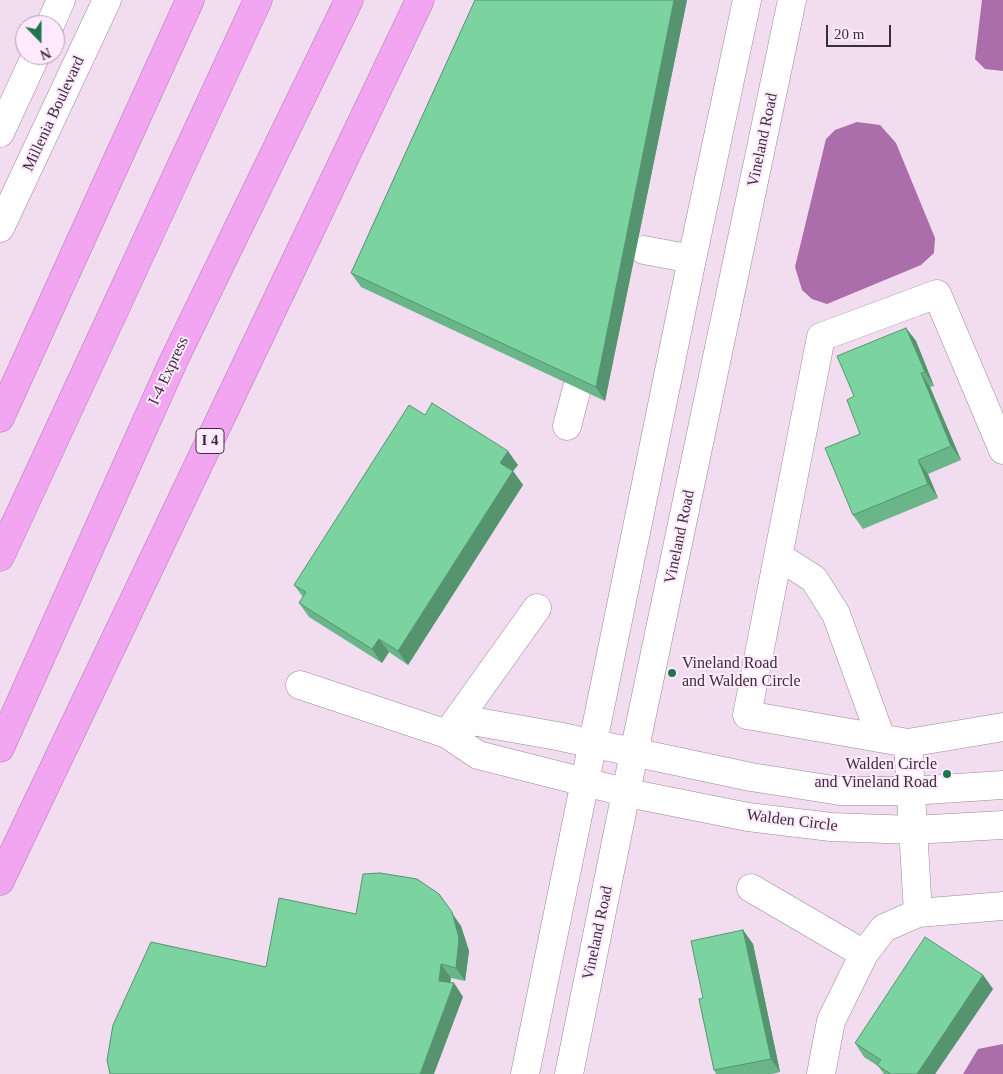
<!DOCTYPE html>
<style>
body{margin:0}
#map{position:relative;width:1003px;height:1074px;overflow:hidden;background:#f1dcf0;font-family:"Times New Roman",serif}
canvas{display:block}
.north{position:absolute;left:15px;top:15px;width:50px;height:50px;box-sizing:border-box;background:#fee9fd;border:1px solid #af9fae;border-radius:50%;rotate:158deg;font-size:14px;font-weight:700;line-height:20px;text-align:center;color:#383038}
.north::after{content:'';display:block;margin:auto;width:18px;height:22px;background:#1e774c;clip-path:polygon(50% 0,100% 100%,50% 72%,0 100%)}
.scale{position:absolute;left:826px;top:25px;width:65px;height:22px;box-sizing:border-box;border:2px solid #383038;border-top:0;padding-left:6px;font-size:15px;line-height:18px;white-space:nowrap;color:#383038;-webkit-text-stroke:4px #fee9fd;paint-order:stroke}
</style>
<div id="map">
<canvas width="1003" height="1074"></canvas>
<div class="north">N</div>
<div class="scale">20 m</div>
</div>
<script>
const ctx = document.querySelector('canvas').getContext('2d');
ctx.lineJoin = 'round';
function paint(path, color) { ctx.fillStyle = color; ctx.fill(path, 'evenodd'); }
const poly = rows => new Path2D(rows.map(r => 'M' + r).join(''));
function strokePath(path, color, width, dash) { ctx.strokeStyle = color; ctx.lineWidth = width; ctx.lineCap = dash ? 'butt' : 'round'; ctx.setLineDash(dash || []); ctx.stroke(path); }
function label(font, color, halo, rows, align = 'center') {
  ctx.font = font + ' "Times New Roman",serif'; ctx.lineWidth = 4; ctx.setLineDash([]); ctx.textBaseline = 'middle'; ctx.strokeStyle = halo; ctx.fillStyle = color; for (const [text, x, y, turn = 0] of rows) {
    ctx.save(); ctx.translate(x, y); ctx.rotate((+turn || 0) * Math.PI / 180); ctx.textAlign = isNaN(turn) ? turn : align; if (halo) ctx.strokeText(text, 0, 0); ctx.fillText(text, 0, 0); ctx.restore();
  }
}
paint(poly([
 [982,0,1003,0,1003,71,985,69,975,59],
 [857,122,880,125,896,143,935,238,934,253,921,265,827,304,812,299,802,290,795,267,826,139,835,130],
 [1003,1044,1003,1074,963,1074,978,1049]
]), '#ac6dab');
const minor = poly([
 [50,25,61,0],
 [0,133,36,55],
 [0,228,107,0],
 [644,250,692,259],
 [567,426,577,388],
 [1003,450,937,294,821,337,747,715,908,743,1003,727],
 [778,556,814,579,836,614,881,738],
 [300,685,447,734,537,608],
 [908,743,918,913],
 [1003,785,911,791,840,791,751,777,557,736,472,721,447,734,478,755,628,793,748,817,831,827,913,830,1003,825],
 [751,888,864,954],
 [525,1074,692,259,747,0],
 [569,1074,634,753,792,0],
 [821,1074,831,1021,864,954,884,928,918,913,1003,906]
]);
const highway = poly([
 [0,418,190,0],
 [0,557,258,0],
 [0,748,173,362,349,0],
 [0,881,420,0]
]);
strokePath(minor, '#9c889b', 29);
strokePath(highway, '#b17cb0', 29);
strokePath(minor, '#fff', 28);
strokePath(highway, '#f2a5f0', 28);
paint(poly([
 [475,0,687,0,605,401,361,287,351,273],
 [906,328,916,341,934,386,930,387,961,460,928,474,938,498,863,529,853,515,860,434,854,396],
 [425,415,518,465,513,471,523,485,408,665,389,652,382,663,309,617,299,603,303,597,294,585],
 [356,914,461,926,469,951,465,981,451,978,450,982,454,983,463,997,266,967],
 [743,930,753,944,780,1072,772,1074,716,1074,714,1070,703,998],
 [983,975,993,989,935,1074,884,1074,878,1066,864,1057,855,1043]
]), '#6ab68a');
paint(poly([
 [674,0,687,0,605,401,596,387],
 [906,328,916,341,934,386,925,372],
 [921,373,930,387,961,460,951,446],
 [508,451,518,465,513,471,523,485,408,665,398,651,500,463],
 [918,460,928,474,938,498,928,484],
 [379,639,389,652,382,663,372,649],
 [439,894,461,926,469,951,465,981,456,968],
 [743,930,753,944,780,1072,771,1059],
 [441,964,451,978,449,994,439,981],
 [983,975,993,989,935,1074,917,1074],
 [454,983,463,997,434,1074,420,1074]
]), '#569470');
const building = poly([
 [475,0,674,0,596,387,351,273,475,0],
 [906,328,925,372,921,373,951,446,918,460,928,484,853,515,825,448,860,434,847,400,854,396,837,356,906,328],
 [432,403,508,451,500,463,513,471,398,651,379,639,372,649,299,603,306,592,294,585,409,405,425,415,432,403],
 [380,873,417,879,439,894,452,912,459,938,456,968,441,964,439,981,454,983,420,1074,110,1074,107,1060,113,1025,151,942,266,967,279,898,356,914,363,874,380,873],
 [743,930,771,1059,714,1070,699,999,703,998,691,941,743,930],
 [925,937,983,975,917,1074,891,1074,877,1065,881,1060,855,1043,925,937]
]);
paint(building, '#7bd4a0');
strokePath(building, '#569470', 1);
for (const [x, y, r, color] of [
 [672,673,5,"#1e774c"],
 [947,774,5,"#1e774c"]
]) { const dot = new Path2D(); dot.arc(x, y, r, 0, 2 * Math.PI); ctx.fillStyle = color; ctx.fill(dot); strokePath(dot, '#fee9fd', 2); }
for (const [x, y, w] of [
 [210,441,28]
]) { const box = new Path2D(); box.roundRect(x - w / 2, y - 12.5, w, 25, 4); ctx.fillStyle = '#fee9fd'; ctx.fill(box); strokePath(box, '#383038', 1); }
label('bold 15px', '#383038', null, [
 ["I 4",210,441]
]);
label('16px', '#383038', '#fee9fd', [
 ["Millenia Boulevard",54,114,-65],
 ["Vineland Road",763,140,-78],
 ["I-4 Express",169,371,-65],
 ["Vineland Road",680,537,-78],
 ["Walden Circle",792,821,7],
 ["Vineland Road",598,933,-78]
]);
label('16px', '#383038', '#fee9fd', [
 ["Vineland Road",682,664],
 ["and Walden Circle",682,682],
 ["Walden Circle",937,765,"right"],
 ["and Vineland Road",937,783,"right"]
], 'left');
</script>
